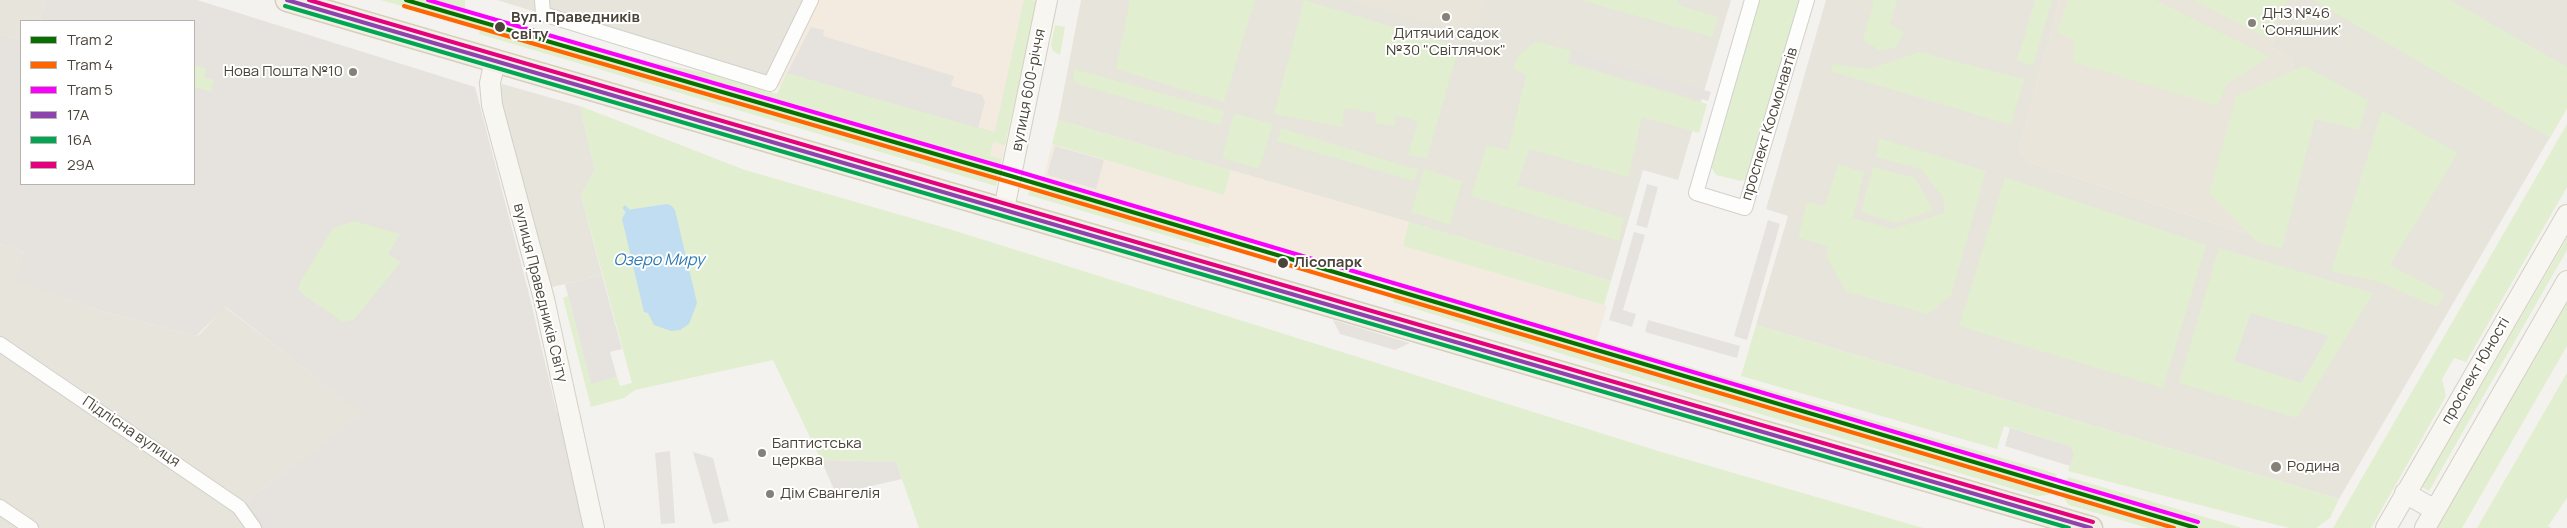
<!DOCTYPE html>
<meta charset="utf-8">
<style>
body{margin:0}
#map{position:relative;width:2567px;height:528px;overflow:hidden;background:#f4f2ee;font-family:Manrope,sans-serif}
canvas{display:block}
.legend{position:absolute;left:20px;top:20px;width:175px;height:165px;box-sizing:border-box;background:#fff;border:1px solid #b7b4b0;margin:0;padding:6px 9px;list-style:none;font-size:15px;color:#4b4439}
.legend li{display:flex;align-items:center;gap:10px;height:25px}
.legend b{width:25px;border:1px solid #b7b4b0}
</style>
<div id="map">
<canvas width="2567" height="528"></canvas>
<ul class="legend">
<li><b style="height:6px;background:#077000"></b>Tram 2</li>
<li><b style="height:6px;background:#f60"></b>Tram 4</li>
<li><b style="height:6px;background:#fb00ff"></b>Tram 5</li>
<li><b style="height:6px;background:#8e44ad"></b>17А</li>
<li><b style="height:6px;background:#00a651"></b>16А</li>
<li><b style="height:6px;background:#e5007d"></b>29А</li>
</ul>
</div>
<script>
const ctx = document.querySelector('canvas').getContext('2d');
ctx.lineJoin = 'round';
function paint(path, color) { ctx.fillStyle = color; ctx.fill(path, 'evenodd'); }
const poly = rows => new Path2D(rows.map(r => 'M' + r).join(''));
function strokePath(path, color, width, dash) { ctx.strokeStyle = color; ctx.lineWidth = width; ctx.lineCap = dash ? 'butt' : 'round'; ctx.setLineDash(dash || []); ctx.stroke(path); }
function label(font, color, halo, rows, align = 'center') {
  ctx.font = font + ' Manrope,sans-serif'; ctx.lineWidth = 4; ctx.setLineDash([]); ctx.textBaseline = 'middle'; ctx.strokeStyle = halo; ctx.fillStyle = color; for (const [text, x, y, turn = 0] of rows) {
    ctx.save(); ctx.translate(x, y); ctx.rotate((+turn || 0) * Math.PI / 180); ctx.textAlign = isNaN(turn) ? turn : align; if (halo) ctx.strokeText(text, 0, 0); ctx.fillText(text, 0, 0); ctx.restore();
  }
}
paint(poly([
 [0,0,46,0,40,21,21,21,21,40,0,34],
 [497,0,811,0,770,84],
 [1081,0,1731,0,1678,180,1643,170,1611,281,1058,120],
 [1826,0,2060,0,2019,149,2028,162,2244,233,2294,60,2270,47,2296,0,2567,0,2567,108,2339,499,1756,325,1788,216,1766,209],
 [502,84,580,106,595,170,581,195,602,275,548,288,498,101],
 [0,244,24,252,15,281,105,312,196,336,200,334,225,307,364,414,239,507,249,520,245,528,0,528]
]), '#e7e4dc');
paint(poly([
 [811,0,1037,0,1002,159,990,156,982,144,770,84],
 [1052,144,1224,195,1231,170,1409,222,1403,246,1607,306,1597,340,1043,180]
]), '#f3ebdf');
paint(poly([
 [46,0,197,0,475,87,528,290,584,528,245,528,249,520,239,507,363,414,226,307,196,336,105,312,14,281,24,252,0,244,0,34,21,40,21,184,194,184,194,21,40,21]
]), '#e6e2de');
paint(poly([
 [1349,0,1485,0,1475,35],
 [2060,0,2296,0,2270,47,2294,60,2244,233,2028,162,2019,149]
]), '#eae5da');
paint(poly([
 [381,0,465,0,465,17,565,46,568,38,651,62,716,75,777,94,787,73,995,132,1024,0,1037,1,1005,145,993,142,990,156,1002,159,996,186,479,34,480,29],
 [1130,0,1255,0,1224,102,1116,69],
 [1304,0,1459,47,1427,158,1408,155,1418,121,1395,115,1395,126,1375,123,1376,113,1344,108,1342,127,1274,114],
 [1580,0,1678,0,1678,5,1718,17,1712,37],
 [1760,0,1800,0,1747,179,1741,181,1716,175,1711,167],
 [1874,0,1897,0,1890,24,1904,33,1896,47,1880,51,1863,40],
 [2035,0,2052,0,2033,66,2017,60],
 [2068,0,2155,0,2270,57,2227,84,2217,106,2073,62,2074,41,2057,32],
 [2193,0,2288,0,2267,38],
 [2313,0,2450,0,2567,67,2567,108,2550,138],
 [1055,25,1065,27,1060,55,1053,51,1051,45],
 [1536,41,1571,51,1568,63,1707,104,1699,133,1642,117,1628,177,1529,149,1517,185,1624,218,1619,241,1471,196,1487,145,1508,150,1526,75,1513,69,1519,55],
 [1919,52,2024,79,2011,125,1830,71,1833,64,1870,69],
 [194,65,206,69,204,77,214,80,211,92,194,87],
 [2304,66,2368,100,2359,130,2315,119,2282,249,2257,242,2209,194,2236,96],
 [1074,69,1225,111,1220,125,1077,84,1073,78],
 [580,106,745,170,949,229,1658,451,1923,528,919,528,896,462,821,460,773,360,644,388,635,390,624,398,591,407,563,298,568,296,591,383,617,377,620,386,632,383,581,195,595,170],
 [2382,111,2458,153,2390,265,2445,294,2437,307,2379,282,2331,271],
 [1234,113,1273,124,1259,169,1222,158],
 [1058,120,1231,170,1224,195,1052,144],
 [2567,124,2567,187,2466,362,2454,358,2442,379,2446,396,2371,528,2333,528],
 [1281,128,1418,170,1414,181,1277,141],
 [1879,138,1986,171,1951,296,1928,314,1846,292,1826,256,1828,246,1798,238,1807,202,1825,206,1838,164,1864,172,1853,218,1893,229,1944,213,1944,199,1921,169,1876,157],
 [1873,167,1915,178,1933,210,1897,223,1861,212],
 [1424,169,1462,181,1450,225,1411,212],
 [1034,177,1252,241,1249,250,1212,239,1209,248,1028,195],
 [2005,177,2206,245,2163,388,1959,326],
 [354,221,400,234,388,254,401,262,354,320,343,322,305,296,299,290,300,282,333,228],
 [1409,222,1611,281,1604,305,1403,246],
 [2567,238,2567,250,2429,491,2422,487],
 [2219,248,2373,293,2297,418,2179,383],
 [1399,282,2057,474,2052,490,2048,495,2037,496,1696,395,1393,302],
 [2567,303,2567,346,2462,528,2437,528],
 [1756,325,2101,428,2339,499,2330,518,2316,528,2289,528,2068,471,2073,454,2070,446,2004,426,1997,449,1741,376],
 [2567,373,2567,498,2548,526,2551,528,2477,528],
 [2068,477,2242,528,2148,528,2069,505,2062,496]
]), '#e1eecf');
paint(poly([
 [238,14,292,31,271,105,251,100,253,90,205,76,215,42],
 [811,27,824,30,823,36,954,76,951,86,982,95,985,102,978,128,787,73],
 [1574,51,1711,92,1708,101,1571,61],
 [374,60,457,88,433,172,396,161,406,125,373,66],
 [1055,146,1104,160,1096,189,1047,175],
 [1647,184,1658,187,1647,228,1636,225],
 [1768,220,1780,224,1747,340,1734,336],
 [448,225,454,304,425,319,405,287],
 [1634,232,1645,235,1623,310,1636,314,1632,327,1609,320],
 [602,275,622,349,610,352,617,377,591,384,565,284],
 [2251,313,2329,336,2301,383,2234,361],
 [1333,320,1410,343,1395,350,1340,334],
 [1648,320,1740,346,1737,358,1645,332],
 [558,413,578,502,569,504,549,416],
 [2010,428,2070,446,2074,454,2070,466,2005,446],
 [670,451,675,523,661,524,655,453],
 [693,452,713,458,729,521,713,524],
 [821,460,896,462,902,479,836,494]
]), '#e6e3df');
paint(poly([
 [667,204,672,206,675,210,697,303,689,324,680,330,671,331,654,325,648,313,644,312,622,219,627,210]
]), '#c0ddf1');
strokePath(poly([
 [625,208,627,210]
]), '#c0ddf1', 4.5);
const minor = poly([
 [542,0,543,14,770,84,811,0],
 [1752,0,1696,193,1745,208,1807,0],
 [0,344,239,507,254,528],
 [0,507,31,528]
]);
const secondary = poly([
 [495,60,490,83,492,105,544,299,594,528],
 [1004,209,1047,0],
 [2405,493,2435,510],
 [2386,528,2567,215],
 [2425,528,2567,281]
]);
const primary = poly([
 [287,0,2091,528]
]);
strokePath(minor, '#d2d0cb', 16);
strokePath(secondary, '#d3cfc5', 22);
strokePath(primary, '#d6cebb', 25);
strokePath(minor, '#fdfdfc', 14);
strokePath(secondary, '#f7f6f1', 20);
strokePath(primary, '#f2efe6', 22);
strokePath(poly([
 [287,0,2091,528]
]), '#8e44ad', 4);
strokePath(poly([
 [285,6,2069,528]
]), '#00a651', 4);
strokePath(poly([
 [309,0,2093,522]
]), '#e5007d', 4);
strokePath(poly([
 [406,0,1011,176,2196,528]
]), '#077000', 4);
strokePath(poly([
 [404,6,1009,182,2174,528]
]), '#f60', 4);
strokePath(poly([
 [428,0,1013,170,2198,522]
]), '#fb00ff', 4);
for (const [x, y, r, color] of [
 [1446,17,5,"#868178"],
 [2252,23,5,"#868178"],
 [500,27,6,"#4b4439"],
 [353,72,5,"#868178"],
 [1283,263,6,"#4b4439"],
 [762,453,5,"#868178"],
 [2276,467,6,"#868178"],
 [770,494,5,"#868178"]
]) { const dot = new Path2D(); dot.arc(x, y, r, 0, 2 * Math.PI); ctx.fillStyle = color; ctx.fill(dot); strokePath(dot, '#fff', 2); }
label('15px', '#4b4439', '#fff', [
 ["ДНЗ №46",2262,14],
 ["'Соняшник'",2262,31],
 ["Дитячий садок",1446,34,"center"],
 ["№30 \"Світлячок\"",1446,51,"center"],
 ["Нова Пошта №10",343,72,"right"],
 ["Баптистська",772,444],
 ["церква",772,461],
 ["Родина",2287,467],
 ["Дім Євангелія",780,494]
], 'left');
label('bold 15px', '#4b4439', '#fff', [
 ["Вул. Праведників",511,18],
 ["світу",511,35],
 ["Лісопарк",1294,263]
], 'left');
label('15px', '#4b4439', '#fff', [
 ["вулиця 600-річчя",1029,90,-79],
 ["проспект Космонавтів",1770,124,-73],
 ["вулиця Праведників Світу",540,293,76],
 ["проспект Юності",2476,371,-60],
 ["Підлісна вулиця",131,432,34]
]);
label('italic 16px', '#2e7ab2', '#fff', [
 ["Озеро Миру",659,261]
]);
</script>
